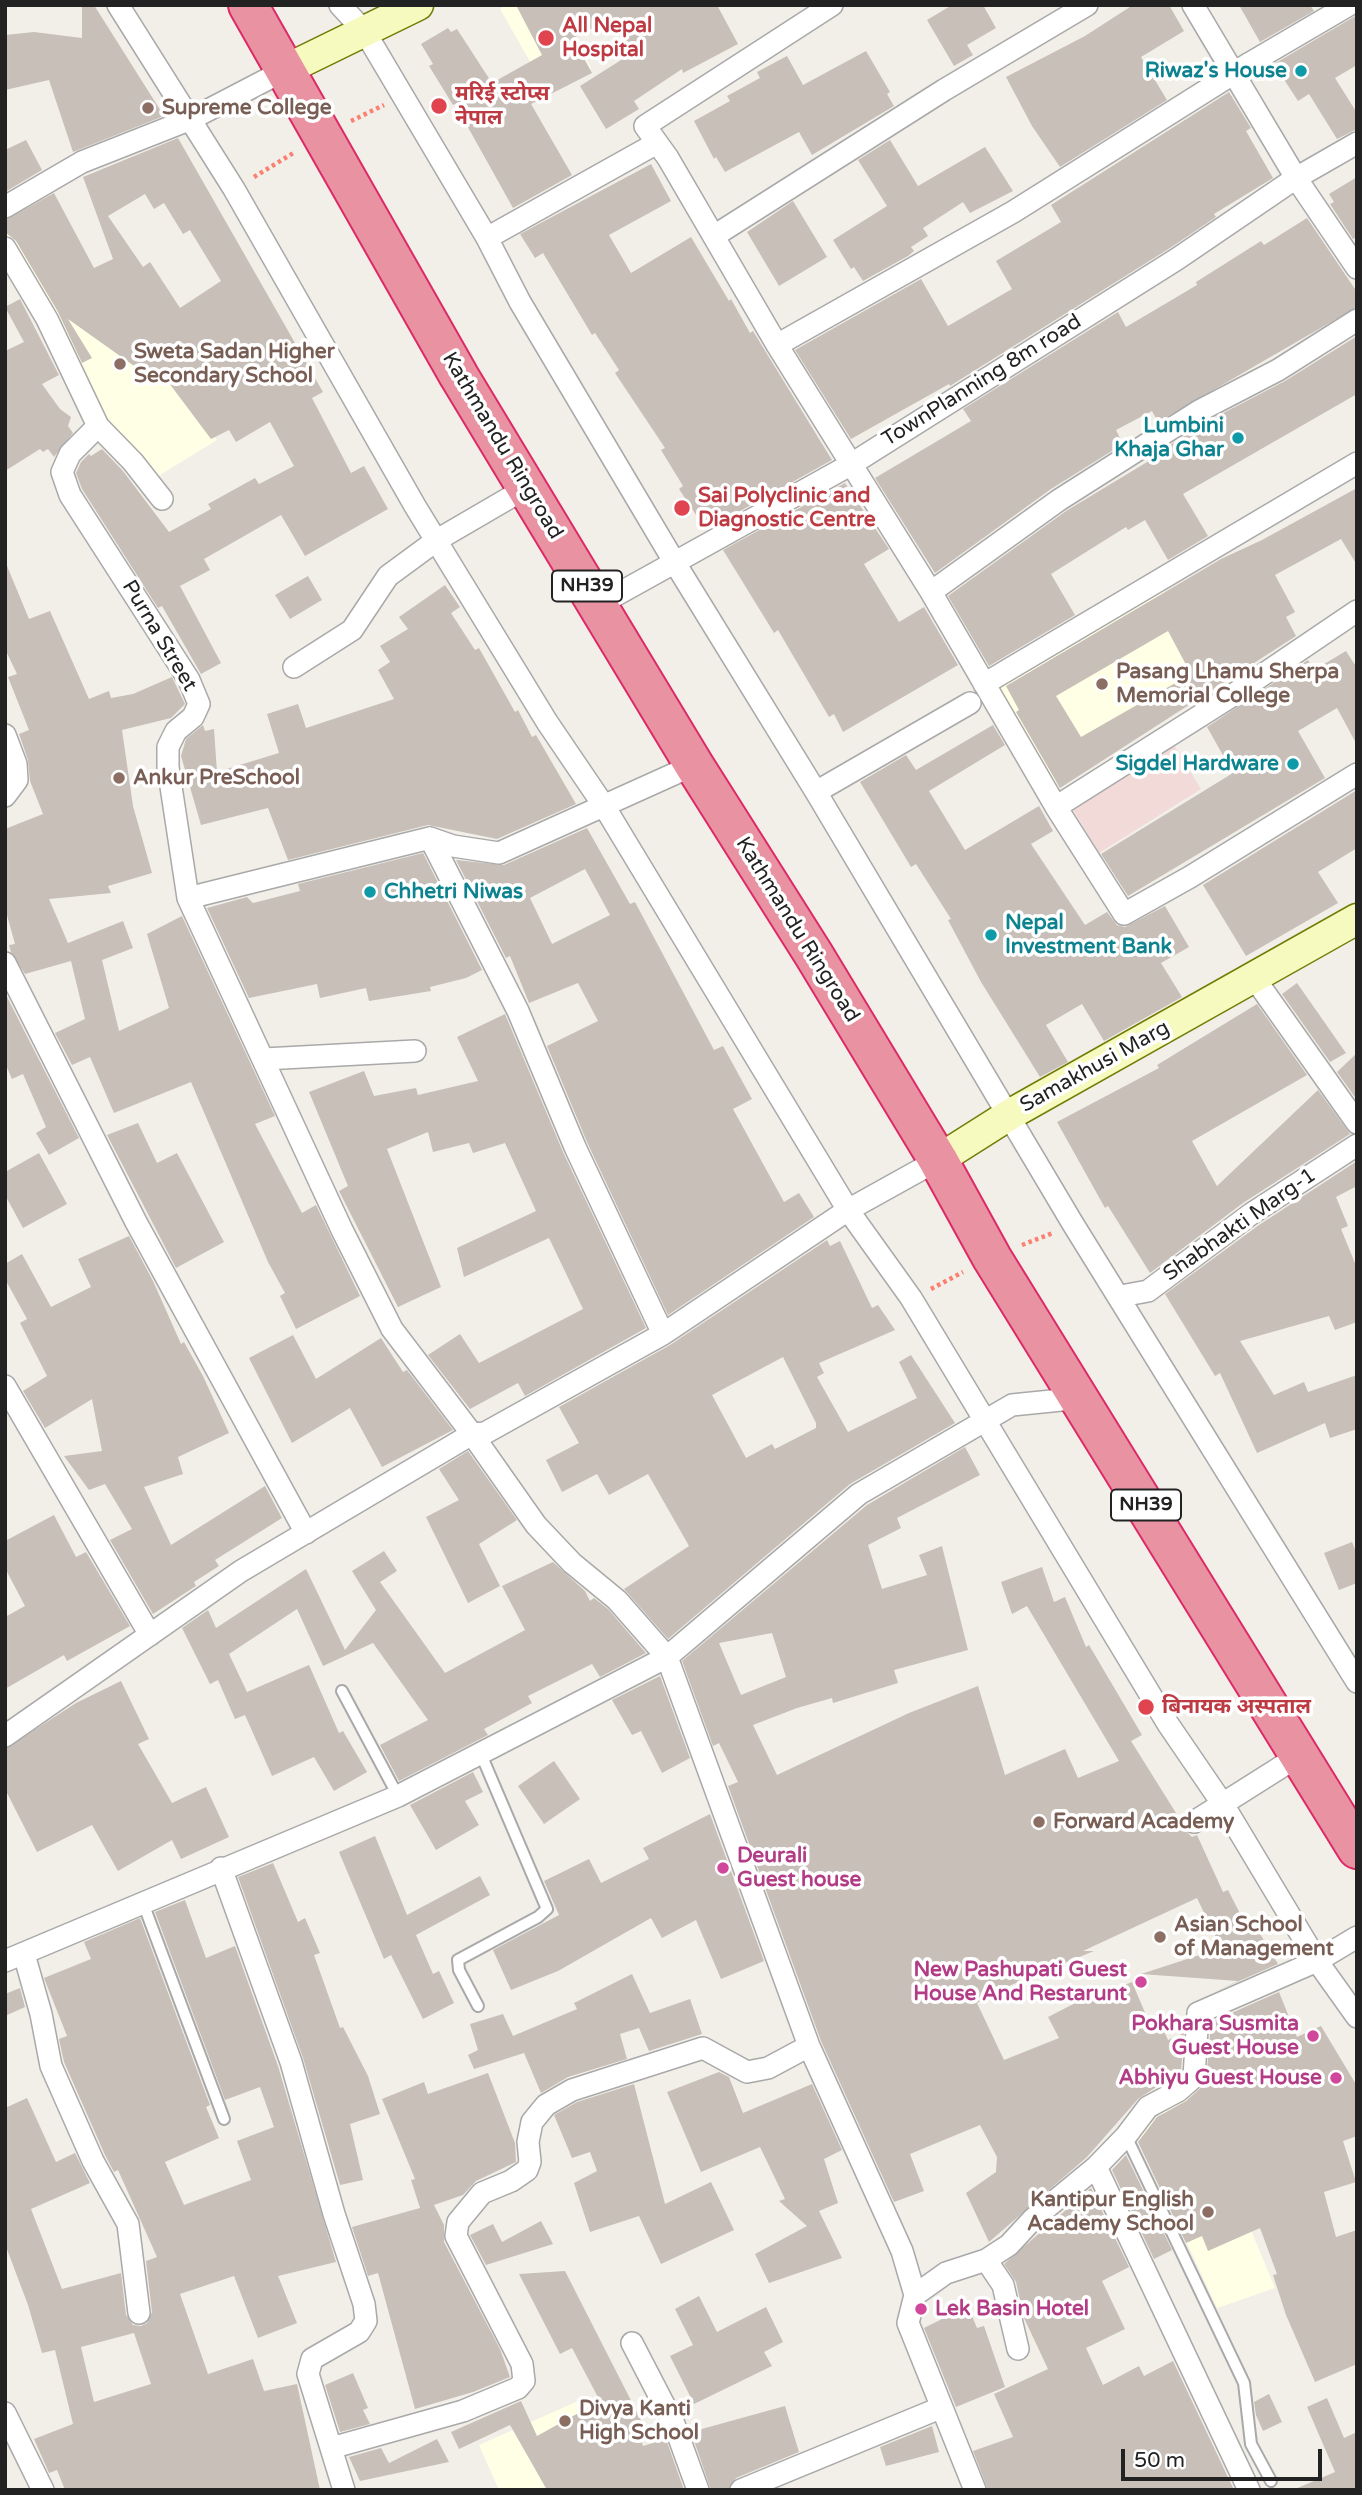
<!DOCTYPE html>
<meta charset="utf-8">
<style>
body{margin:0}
#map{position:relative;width:1362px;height:2495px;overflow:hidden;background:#f2efe9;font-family:"Varela Round",sans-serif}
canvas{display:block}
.frame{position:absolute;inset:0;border:7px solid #222;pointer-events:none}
.scale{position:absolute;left:1121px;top:2449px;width:201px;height:32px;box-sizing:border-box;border:4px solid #222;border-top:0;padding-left:9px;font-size:21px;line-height:24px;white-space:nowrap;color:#222;-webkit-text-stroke:5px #fff;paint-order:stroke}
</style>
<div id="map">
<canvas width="1362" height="2495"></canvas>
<div class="frame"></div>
<div class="scale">50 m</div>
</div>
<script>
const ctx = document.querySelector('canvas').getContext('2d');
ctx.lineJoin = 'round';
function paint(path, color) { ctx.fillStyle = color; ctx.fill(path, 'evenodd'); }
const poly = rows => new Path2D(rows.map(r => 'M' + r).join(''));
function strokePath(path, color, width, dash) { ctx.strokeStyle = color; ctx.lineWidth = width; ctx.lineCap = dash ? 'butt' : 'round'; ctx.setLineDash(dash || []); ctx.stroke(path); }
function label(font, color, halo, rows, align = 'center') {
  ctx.font = font + ' "Varela Round","Noto Sans Devanagari",sans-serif'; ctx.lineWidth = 7; ctx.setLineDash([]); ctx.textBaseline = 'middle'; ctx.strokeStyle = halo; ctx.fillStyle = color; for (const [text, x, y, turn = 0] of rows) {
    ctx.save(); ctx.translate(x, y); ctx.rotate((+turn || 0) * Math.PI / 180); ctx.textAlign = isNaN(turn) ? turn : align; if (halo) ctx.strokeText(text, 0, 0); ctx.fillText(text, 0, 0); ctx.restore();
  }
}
paint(poly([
 [1174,745,1201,789,1099,853,1072,808]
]), '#f2dad9');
paint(poly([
 [507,5,557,5,591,68,548,93,500,9],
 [32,193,89,285,146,333,217,440,155,478,86,395,5,241,5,211],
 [1158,579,1217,687,1048,787,986,681],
 [1192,2088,1275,2288,1217,2308,1137,2135],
 [587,2397,629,2490,499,2490,479,2445]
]), '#ffffe5');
paint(poly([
 [82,5,94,5,164,116,73,152,49,80,5,90,5,35,34,32,82,38],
 [516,5,717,5,738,44,683,73,682,69,634,101,639,109,606,129,580,86,629,55,611,19,573,38,592,73,531,104,572,175,513,208,455,104,453,105,429,66,433,64,421,44,448,28,451,32,457,29,492,83,542,55],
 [952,5,983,5,996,28,967,45,973,55,954,66,927,20],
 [1133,5,1169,5,1184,31,1141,57,1167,100,1060,167,1032,126,1006,77,1085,36],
 [1239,5,1310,5,1314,11,1260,42],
 [1357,15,1357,65,1335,78,1357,113,1357,129,1337,139,1309,94,1298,101,1274,64],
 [866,51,890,92,887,94,894,106,812,155,799,132,725,172,716,157,714,159,694,121,730,101,727,96,760,78,757,72,787,56,803,85],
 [1229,92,1251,128,1246,131,1273,178,1214,214,1216,217,1170,248,950,386,949,384,851,439,795,350,921,279,948,326,1012,289,996,261,1061,222,1051,205],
 [178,138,323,392,312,398,351,473,364,466,388,509,305,556,281,515,204,559,210,570,180,586,221,663,201,674,162,606,158,608,82,489,76,473,81,462,89,454,91,456,102,449,123,471,169,532,211,509,208,504,255,478,259,484,294,466,270,422,236,442,229,430,211,439,163,375,144,373,68,319,92,358,82,363,58,312,16,241,5,232,5,220,54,193,94,268,113,259,83,177],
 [145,194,154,209,164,203,183,234,190,230,221,281,180,308,150,262,143,267,108,216],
 [26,140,42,170,5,192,5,150],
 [890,140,918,186,985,147,1013,191,970,213,963,202,923,228,928,236,911,247,914,251,908,256,863,281,854,267,851,269,833,240,887,206,858,160],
 [651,164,671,201,609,235,631,273,691,237,729,301,731,299,750,333,753,331,832,460,706,530,679,489,683,486,661,450,665,448,615,373,619,370,595,333,592,335,543,253,535,258,520,234],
 [1357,177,1357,237,1353,239,1330,204,1334,202,1329,194],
 [793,201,827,257,779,286,747,232],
 [1307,218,1357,292,1357,307,1158,422,1152,411,1116,430,1123,444,1051,489,935,573,875,478,971,421,963,409,1118,312,1126,327,1197,285,1196,282,1261,241,1264,245],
 [20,299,59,375,42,384,60,409,71,417,68,426,73,433,54,457,48,449,43,452,40,449,5,471,5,351,24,342,5,307],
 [1357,336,1357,394,1183,494,1208,536,1168,560,1145,520,1128,530,1126,527,1051,574,1075,615,989,666,948,596,1066,511,1172,447,1170,445,1206,422,1285,381],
 [845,483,889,549,864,564,899,622,924,607,958,665,843,732,834,714,829,717,778,630,774,633,723,550],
 [1357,488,1357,565,1341,539,1275,575,1295,612,1286,617,1296,636,1060,788,1016,712,1019,710,1006,686,1221,559,1262,540],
 [1168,631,1191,674,1081,737,1056,696],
 [5,561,29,619,50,611,89,699,109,691,111,698,133,694,172,677,185,704,171,718,122,730,133,806,152,873,108,886,111,893,49,899,68,943,123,921,133,948,102,960,119,1031,169,1008,147,934,182,916,275,1116,255,1124,302,1213,316,1205,360,1296,296,1329,280,1296,285,1293,268,1262,191,1082,114,1113,90,1057,72,1065,55,1033,85,1019,71,961,25,974,11,952,9,945,15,944,5,908,5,829,43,814,30,781,28,760,19,734,29,730,8,677,17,674,5,649],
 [308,576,322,600,290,619,275,595],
 [445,585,460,607,451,613,475,650,479,648,515,712,518,710,532,737,536,735,576,804,497,839,428,825,288,860,268,808,201,825,181,756,186,739,203,725,205,731,214,729,217,772,279,753,267,714,298,704,306,728,394,699,378,670,390,662,380,646,408,629,399,617],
 [1346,651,1357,668,1357,745,1337,708,1298,731,1325,778,1128,896,1101,854,1233,773,1207,727,1308,660,1314,670],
 [993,725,1005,745,929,791,965,850,1039,806,1053,831,1031,844,1085,925,1107,912,1117,925,1125,927,1165,906,1189,947,1161,963,1182,997,1104,1041,1082,1004,1046,1025,1068,1062,1040,1077,981,982,948,920,951,919,916,864,911,867,860,782,906,755,916,770],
 [1357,790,1357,848,1318,872,1338,903,1246,956,1203,885],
 [587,828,630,904,635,902,714,1050,723,1046,752,1099,733,1109,784,1202,799,1193,814,1217,668,1315,587,1142,547,1046,598,1021,578,983,529,1003,510,956,506,958,456,860,504,865],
 [585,869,610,915,552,944,530,898],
 [423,853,482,970,466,978,430,987,431,991,369,1001,366,988,320,998,317,984,249,998,207,908,247,897,253,903,300,891,298,884],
 [1297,983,1346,1053,1330,1062,1282,994],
 [5,993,79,1138,49,1155,36,1133,46,1127,23,1074,12,1079,5,1063],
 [1257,1004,1307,1075,1192,1141,1217,1186,1318,1090,1350,1134,1243,1203,1150,1273,1108,1206,1105,1208,1057,1122,1159,1068,1157,1065],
 [505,1014,563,1152,646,1328,525,1396,518,1383,470,1409,428,1355,460,1334,479,1363,583,1309,549,1238,464,1277,457,1248,536,1211,505,1143,473,1153,469,1143,433,1152,428,1132,387,1149,441,1287,398,1307,339,1191,348,1186,309,1092,364,1071,374,1096,416,1088,418,1095,478,1081,457,1037],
 [1357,1053,1357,1100,1337,1072],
 [138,1123,157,1163,177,1153,224,1242,176,1268,107,1135],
 [39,1153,67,1204,23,1228,5,1195,5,1172],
 [1357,1161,1357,1186,1336,1197,1348,1226,1341,1229,1357,1268,1357,1322,1335,1330,1329,1316,1240,1341,1274,1395,1304,1382,1308,1392,1357,1375,1357,1429,1330,1438,1325,1423,1257,1453,1220,1373,1215,1376,1165,1294,1259,1225],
 [129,1236,153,1281,181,1344,184,1342,203,1376,229,1433,178,1457,183,1474,144,1487,171,1545,265,1486,282,1518,215,1560,219,1566,194,1582,196,1586,153,1614,110,1540,132,1529,105,1484,89,1490,64,1456,102,1451,92,1399,45,1428,23,1391,47,1376,20,1323,27,1319,5,1279,5,1264,22,1254,51,1307,91,1287,78,1259],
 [827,1240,830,1246,840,1241,872,1308,878,1305,895,1330,819,1363,824,1373,817,1377,848,1432,917,1398,899,1362,911,1355,955,1423,850,1484,668,1639,624,1589,689,1546,648,1474,609,1495,597,1474,562,1492,546,1460,579,1443,559,1407,670,1345],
 [783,1357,816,1423,816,1428,775,1449,772,1444,746,1458,712,1395],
 [293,1335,316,1379,381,1338,403,1372,407,1370,453,1430,382,1467,350,1408,292,1443,249,1358],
 [965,1447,980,1475,897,1518,901,1528,868,1545,882,1589,927,1575,919,1555,942,1546,968,1650,894,1670,898,1683,833,1703,832,1698,797,1708,753,1725,777,1775,909,1713,978,1686,1005,1775,1065,1749,1078,1778,1119,1761,1027,1606,1012,1614,1001,1582,1042,1567,1054,1602,1065,1597,1086,1647,1089,1645,1142,1735,1131,1741,1181,1821,1183,1828,1192,1837,1197,1835,1223,1892,1228,1890,1251,1935,1259,1932,1278,1964,1214,1992,1238,1981,1141,1974,1221,1948,1197,1898,1083,1951,1094,1951,982,1997,983,2000,977,2003,1004,2060,1059,2038,1048,2017,1087,1997,1088,2000,1132,1982,1149,2022,1158,2018,1168,2040,1184,2033,1181,2071,1138,2099,1087,2157,989,2242,966,2193,996,2172,997,2157,980,2125,910,2154,924,2191,894,2202,821,2041,728,1786,738,1782,719,1743,713,1746,682,1661,867,1505],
 [772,1633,786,1677,741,1695,719,1643],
 [468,1451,517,1520,479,1544,500,1586,468,1603,426,1517,459,1500,439,1469],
 [54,1515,76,1557,86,1552,130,1626,67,1661,64,1655,5,1689,5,1617,25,1606,5,1568,5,1541],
 [1352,1542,1357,1554,1357,1583,1339,1590,1324,1553],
 [384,1551,397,1571,380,1582,445,1673,525,1630,502,1586,553,1562,585,1591,590,1601,594,1598,608,1609,646,1653,600,1677,592,1664,528,1696,532,1703,484,1729,488,1735,399,1781,380,1745,428,1720,373,1643,323,1666,297,1609,229,1654,247,1692,309,1665,339,1733,343,1731,367,1772,334,1791,314,1757,272,1776,245,1715,235,1719,218,1680,210,1684,182,1628,208,1610,216,1628,306,1569,345,1650,376,1610,352,1571],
 [660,1676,690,1758,662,1773,641,1731,632,1735,612,1700],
 [121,1681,149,1739,138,1744,172,1803,206,1787,229,1837,181,1859,172,1840,118,1871,92,1825,37,1852,5,1789,5,1749,76,1703],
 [554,1761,580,1799,544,1824,518,1786],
 [473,1772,483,1792,465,1801,479,1825,436,1850,410,1805],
 [710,1814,764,1961,721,1979,696,1920,662,1938,651,1918,558,1971,511,1990,493,1950,559,1915,544,1881,589,1859,601,1883,649,1859,643,1848],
 [375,1836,407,1915,480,1876,490,1895,416,1935,433,1974,439,1971,454,2003,423,2019,391,1955,384,1959,339,1852],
 [273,1863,298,1922,305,1918,320,1953,314,1955,340,2028,343,2027,368,2076,380,2114,350,2124,363,2180,340,2185,303,2058,238,1877],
 [185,1900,206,1958,235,1946,278,2066,336,2262,278,2276,297,2323,258,2338,234,2276,180,2294,208,2374,253,2359,264,2391,297,2384,320,2490,65,2490,57,2470,49,2473,34,2439,73,2424,55,2350,42,2353,28,2305,5,2244,5,2108,27,2098,56,2162,75,2153,90,2183,31,2209,62,2289,121,2273,126,2315,133,2325,141,2326,147,2323,152,2312,146,2261,157,2257,118,2170,114,2172,105,2155,64,2062,59,2039,67,2036,44,1978,91,1959,84,1942,140,1918,210,2105,206,2107,219,2138,165,2162,184,2205,251,2180,237,2141,274,2127,260,2087,225,2100,155,1912],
 [134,2333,151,2384,94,2402,81,2347],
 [632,1974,650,2013,690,1999,702,2034,649,2051,639,2028,620,2034,627,2059,568,2077,541,2093,524,2053,474,2069,468,2055,478,2050,470,2024,503,2014,513,2036,577,2009,574,2003],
 [20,1988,25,2007,5,2016,5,1994],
 [1279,1992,1297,2037,1321,2026,1357,2086,1357,2136,1343,2141,1356,2182,1324,2192,1336,2237,1357,2230,1357,2364,1315,2382,1286,2315,1273,2275,1277,2274,1260,2228,1208,2251,1202,2236,1186,2243,1138,2142,1157,2117,1186,2101,1206,2083,1211,2022],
 [719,2072,729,2077,743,2113,812,2084,842,2150,824,2159,838,2203,819,2211,842,2258,769,2283,755,2254,807,2226,779,2201,785,2199,760,2147,701,2172,667,2092],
 [488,2073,515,2143,516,2162,476,2181,463,2195,434,2205,444,2225,444,2242,500,2349,510,2377,473,2392,415,2409,378,2273,368,2276,352,2227,420,2208,411,2180,415,2179,382,2099,424,2082,428,2094],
 [634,2084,665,2204,711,2182,734,2230,661,2264,639,2216,590,2232,574,2183,597,2171,590,2152,572,2158,554,2115,577,2102],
 [1126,2155,1172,2250,1154,2259,1112,2170],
 [1091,2188,1129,2267,1102,2281,1125,2329,1086,2348,1103,2385,1139,2366,1144,2376,1173,2361,1234,2490,988,2490,973,2451,1013,2437,994,2394,1048,2369,1024,2318,1016,2282,1004,2264],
 [541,2221,553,2244,486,2265,470,2235,493,2224,502,2242],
 [565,2271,645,2428,638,2431,643,2446,666,2439,684,2490,547,2490,510,2425,459,2449,451,2432,521,2401,537,2436,600,2401,572,2348,560,2354,519,2274],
 [699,2296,717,2332,766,2307,783,2342,764,2352,772,2366,694,2404,670,2356,693,2345,675,2309],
 [968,2306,977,2328,984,2326,1005,2387,956,2407,924,2328],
 [353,2373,368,2408,363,2410,370,2424,340,2432,325,2385],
 [1269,2394,1282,2422,1263,2431,1256,2415,1254,2402],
 [1327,2398,1344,2438,1357,2432,1357,2490,1293,2490,1335,2472,1307,2407],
 [785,2406,799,2452,736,2478,728,2490,711,2490,691,2432],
 [932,2426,939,2452,886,2466,880,2447],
 [437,2439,449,2462,360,2481,349,2457,381,2448,389,2463]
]), '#c7bfb8');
const lane = poly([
 [342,1691,398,1796],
 [143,1903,224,2119],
 [478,2006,459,1970,458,1960,538,1917,547,1909,480,1752],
 [1126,2136,1244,2383,1251,2444,1271,2481]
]);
const street = poly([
 [118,5,234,189,415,506,547,722,604,806,848,1210,911,1298,1168,1724,1224,1806,1317,1961,1357,2017],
 [340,5,365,32,487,238,520,302,675,563,816,792,1073,1224,1357,1682],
 [832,5,645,126,668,158,777,345,931,592,1056,807,1124,914,1190,877,1357,774],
 [1193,5,1296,178,1357,268],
 [5,207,82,162,191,119,287,69],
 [714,236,944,90,1087,5],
 [487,238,657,143],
 [5,248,47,319,98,426,70,454,62,472,70,495,189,680,199,704,193,717,176,731,168,747,168,767,188,898,430,838],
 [777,345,1013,212,1250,63,1349,5],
 [98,426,133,462,162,499],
 [931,592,1059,500,1199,411,1278,370,1357,320],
 [598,605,850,465,1177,259,1296,178,1357,143],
 [294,667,352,630,388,576,437,540,528,487],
 [984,684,1357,463],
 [5,735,16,764,17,780,5,796],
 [816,792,970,703],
 [1056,807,1230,697,1357,611],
 [430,838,518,1011,575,1147,663,1334],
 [430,838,453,846,499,853,694,765],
 [188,898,342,1230,392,1329,472,1434,536,1525,572,1563,617,1600,667,1657,809,2046,902,2251,915,2295,908,2323,975,2490],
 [5,963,136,1222,306,1533],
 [1255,979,1357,1123],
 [264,1059,415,1051],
 [1121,1296,1148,1291,1251,1214,1357,1145],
 [5,1386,150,1635],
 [5,1736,241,1571,472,1434,485,1433,663,1334,848,1210,938,1160],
 [1194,1822,1300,1755],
 [221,1868,291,2062,334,2214,364,2304,366,2321,359,2332,312,2359,308,2374,344,2490],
 [24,1954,41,2014,51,2066,93,2161,128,2224,139,2313],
 [5,1961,398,1796,667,1657,859,1494,1012,1405,1081,1398],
 [1096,2167,1249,2490],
 [986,2260,1003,2285,1018,2349],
 [915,2295,946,2273,986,2260,1009,2245,1033,2219,1096,2167,1126,2136,1148,2107,1178,2091,1194,2077,1198,2013,1317,1961,1357,1937],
 [632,2343,674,2424,698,2490],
 [5,2413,43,2490],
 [331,2448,463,2411,518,2388,524,2381,522,2364,456,2236,458,2222,482,2193,511,2181,527,2170,530,2162,528,2142,532,2122,546,2105,572,2090,703,2048,747,2072,768,2068,809,2046],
 [741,2490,940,2408]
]);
const secondary = poly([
 [287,69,418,5],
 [938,1160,1009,1115,1357,919]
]);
const highway = poly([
 [248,5,459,376,694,765,814,955,938,1160,992,1258,1357,1849]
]);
strokePath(lane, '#a9a9a9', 14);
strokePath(street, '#a9a9a9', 24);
strokePath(secondary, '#707d05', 33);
strokePath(highway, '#dc2a67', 42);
strokePath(poly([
 [351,121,384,105],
 [254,177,295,152],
 [1022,1245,1053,1233],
 [931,1289,963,1272]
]), '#fa8072', 4.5, [3.5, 3.5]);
strokePath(lane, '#fff', 10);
strokePath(street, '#fff', 21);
strokePath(secondary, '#f7fabf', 30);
strokePath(highway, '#e892a2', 38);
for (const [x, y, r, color] of [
 [546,38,9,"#e0444e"],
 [1301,71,7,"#0f9aa8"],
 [439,106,9,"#e0444e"],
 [148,108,7,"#8d6e63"],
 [120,364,7,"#8d6e63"],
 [1238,438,7,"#0f9aa8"],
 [682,508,9,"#e0444e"],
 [1102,684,7,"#8d6e63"],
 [1293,764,7,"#0f9aa8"],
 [119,778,7,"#8d6e63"],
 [370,892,7,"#0f9aa8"],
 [991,935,7,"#0f9aa8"],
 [1146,1707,9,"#e0444e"],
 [1039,1822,7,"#8d6e63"],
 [723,1868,7,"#d1479c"],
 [1160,1937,7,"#8d6e63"],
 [1141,1982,7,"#d1479c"],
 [1313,2036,7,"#d1479c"],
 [1336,2078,7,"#d1479c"],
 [1208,2212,7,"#8d6e63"],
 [921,2309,7,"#d1479c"],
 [565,2421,7,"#8d6e63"]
]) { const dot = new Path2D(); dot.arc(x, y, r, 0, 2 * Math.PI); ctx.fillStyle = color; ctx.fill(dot); strokePath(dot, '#fff', 2.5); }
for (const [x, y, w] of [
 [587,586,70],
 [1146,1505,70]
]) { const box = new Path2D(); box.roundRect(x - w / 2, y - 15.5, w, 31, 5); ctx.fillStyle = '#fff'; ctx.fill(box); strokePath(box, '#222', 2); }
label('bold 19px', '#222', null, [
 ["NH39",587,586],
 ["NH39",1146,1505]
]);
label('bold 21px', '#be3a42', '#fff', [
 ["All Nepal",562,26],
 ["Hospital",562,50],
 ["मरिई स्टोप्स",455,94],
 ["नेपाल",455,118],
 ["Sai Polyclinic and",698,496],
 ["Diagnostic Centre",698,520],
 ["बिनायक अस्पताल",1162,1707]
], 'left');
label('bold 21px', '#0d838f', '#fff', [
 ["Riwaz's House",1287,71],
 ["Lumbini",1224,426],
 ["Khaja Ghar",1224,450],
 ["Sigdel Hardware",1279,764],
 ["Chhetri Niwas",384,892,"left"],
 ["Nepal",1005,923,"left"],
 ["Investment Bank",1005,947,"left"]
], 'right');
label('bold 21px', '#785e54', '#fff', [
 ["Supreme College",162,108],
 ["Sweta Sadan Higher",134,352],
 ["Secondary School",134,376],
 ["Pasang Lhamu Sherpa",1116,672],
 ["Memorial College",1116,696],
 ["Ankur PreSchool",133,778],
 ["Forward Academy",1053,1822],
 ["Asian School",1174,1925],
 ["of Management",1174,1949],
 ["Kantipur English",1194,2200,"right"],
 ["Academy School",1194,2224,"right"],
 ["Divya Kanti",579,2409],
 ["High School",579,2433]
], 'left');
label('21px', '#222', '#fff', [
 ["TownPlanning 8m road",982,381,-32],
 ["Kathmandu Ringroad",502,446,59],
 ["Purna Street",159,636,59],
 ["Kathmandu Ringroad",797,930,58],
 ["Samakhusi Marg",1095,1067,-29],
 ["Shabhakti Marg-1",1240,1225,-35]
]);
label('bold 21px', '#b23c85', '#fff', [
 ["Deurali",737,1856,"left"],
 ["Guest house",737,1880,"left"],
 ["New Pashupati Guest",1127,1970],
 ["House And Restarunt",1127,1994],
 ["Pokhara Susmita",1299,2024],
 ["Guest House",1299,2048],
 ["Abhiyu Guest House",1322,2078],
 ["Lek Basin Hotel",935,2309,"left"]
], 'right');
</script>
